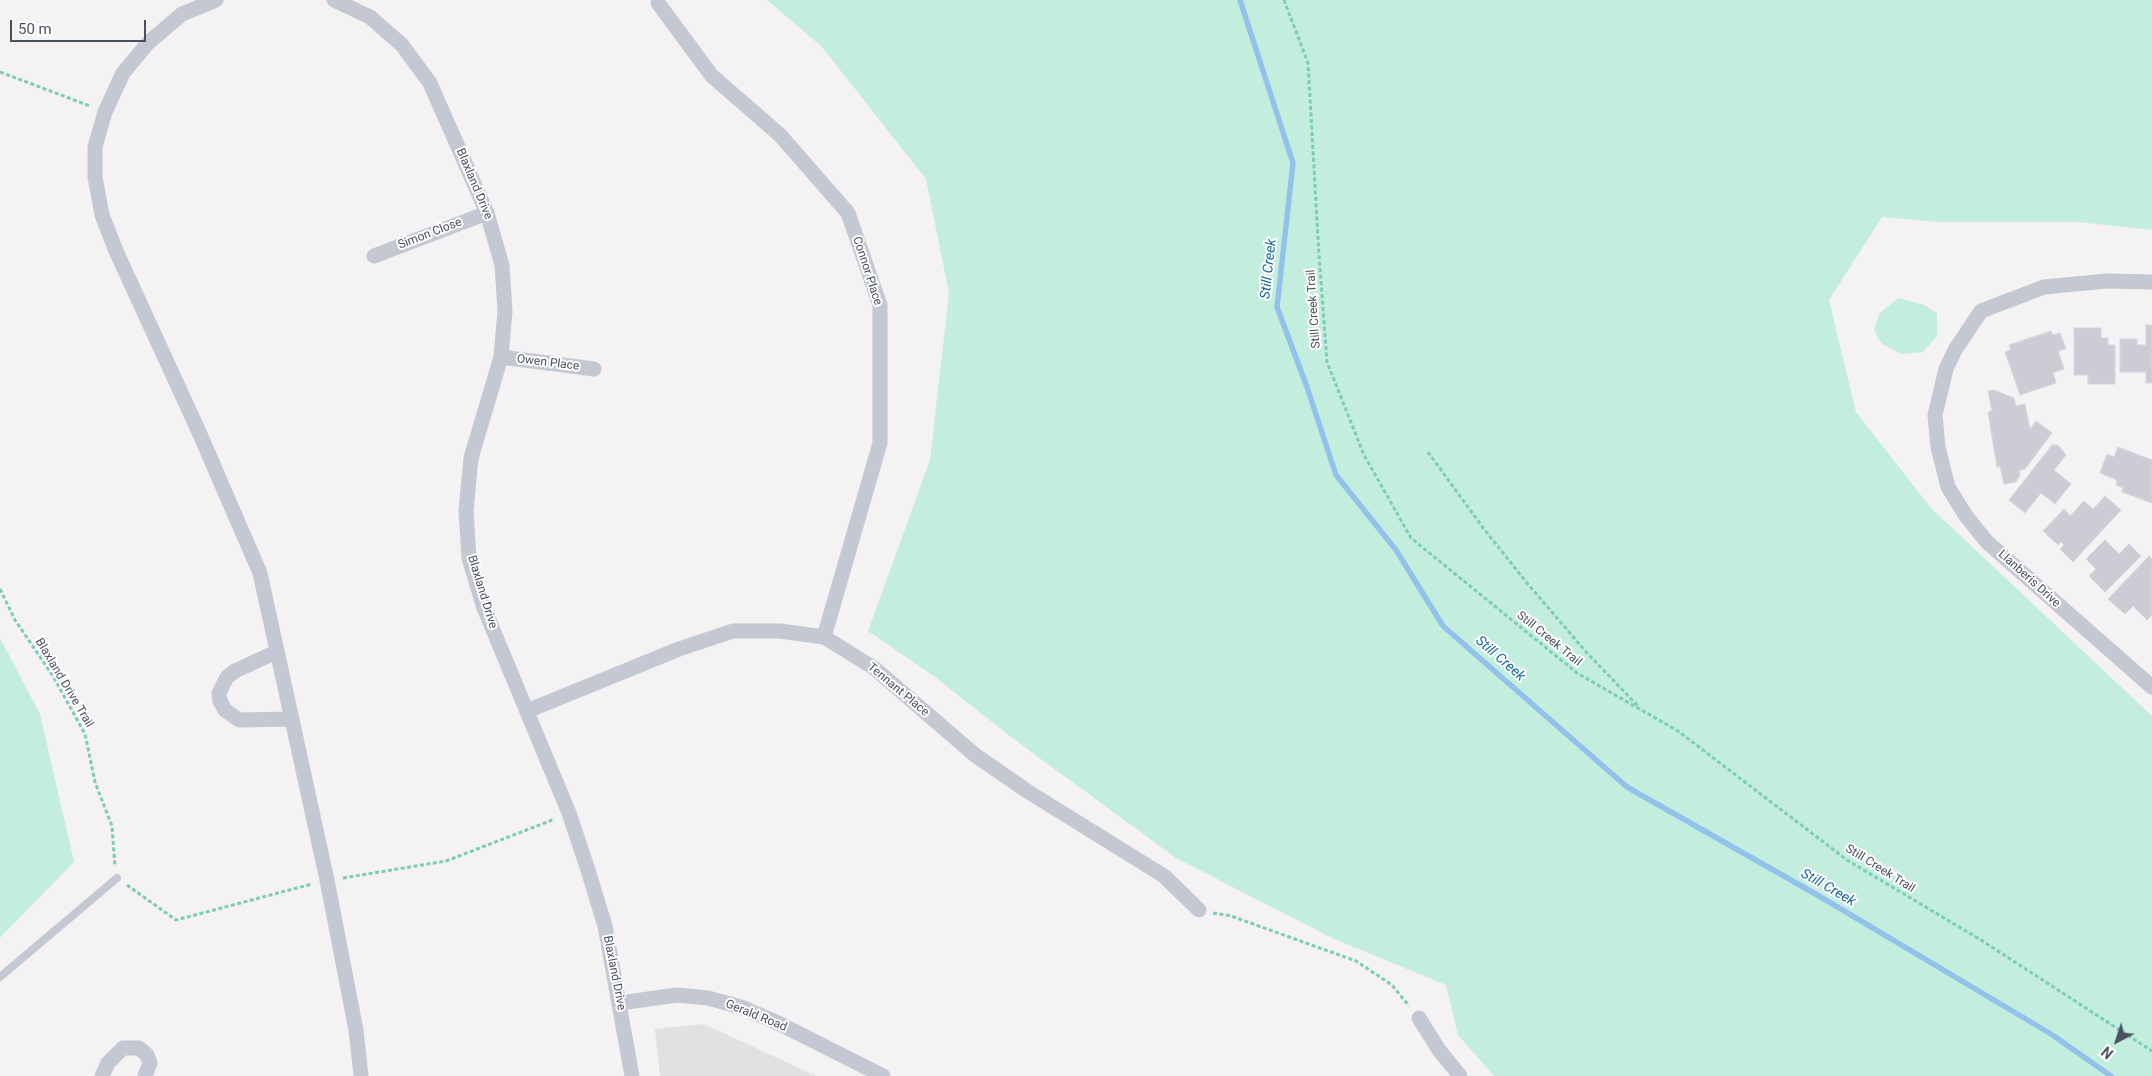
<!DOCTYPE html>
<style>
body{margin:0}
#map{position:relative;width:2152px;height:1076px;overflow:hidden;background:#f4f2f2;font-family:Roboto,sans-serif}
canvas{display:block}
.north{position:absolute;left:2092px;top:1016px;width:50px;height:50px;-webkit-text-stroke:4px #fff;paint-order:stroke;rotate:220deg;font-size:14px;font-weight:700;line-height:20px;text-align:center;color:#4a505f}
.north::after{content:'';display:block;margin:auto;width:18px;height:22px;background:#4a505f;clip-path:polygon(50% 0,100% 100%,50% 72%,0 100%)}
.scale{position:absolute;left:10px;top:20px;width:136px;height:22px;box-sizing:border-box;border:2px solid #4a505f;border-top:0;padding-left:6px;font-size:15px;line-height:18px;white-space:nowrap;color:#4a505f;-webkit-text-stroke:4px #fff;paint-order:stroke}
</style>
<div id="map">
<canvas width="2152" height="1076"></canvas>
<div class="north">N</div>
<div class="scale">50 m</div>
</div>
<script>
const ctx = document.querySelector('canvas').getContext('2d');
ctx.lineJoin = 'round';
function paint(path, color) { ctx.fillStyle = color; ctx.fill(path, 'evenodd'); }
const poly = rows => new Path2D(rows.map(r => 'M' + r).join(''));
function strokePath(path, color, width, dash) { ctx.strokeStyle = color; ctx.lineWidth = width; ctx.lineCap = dash ? 'butt' : 'round'; ctx.setLineDash(dash || []); ctx.stroke(path); }
function label(font, color, halo, rows, align = 'center') {
  ctx.font = font + ' Roboto,sans-serif'; ctx.lineWidth = 4; ctx.setLineDash([]); ctx.textBaseline = 'middle'; ctx.strokeStyle = halo; ctx.fillStyle = color; for (const [text, x, y, turn = 0] of rows) {
    ctx.save(); ctx.translate(x, y); ctx.rotate((+turn || 0) * Math.PI / 180); ctx.textAlign = isNaN(turn) ? turn : align; if (halo) ctx.strokeText(text, 0, 0); ctx.fillText(text, 0, 0); ctx.restore();
  }
}
paint(poly([
 [704,1024,816,1076,660,1076,655,1029]
]), '#e2e0e1');
paint(poly([
 [767,0,2152,0,2152,230,2078,222,1937,222,1882,217,1829,300,1856,412,1931,508,2152,716,2152,1076,1494,1076,1458,1035,1446,985,1332,938,1176,858,1015,740,935,677,868,631,930,460,949,293,926,179,822,47],
 [1898,298,1924,305,1937,313,1937,336,1923,352,1901,354,1881,343,1874,330,1879,314],
 [0,638,40,714,74,862,0,938]
]), '#c3eede');
strokePath(poly([
 [1240,0,1293,163,1277,307,1307,387,1336,475,1396,550,1443,626,1627,787,1819,896,2051,1034,2111,1076]
]), '#92c2ea', 5.5);
const building = poly([
 [2146,325,2152,325,2152,383,2146,383,2146,372,2120,372,2120,339,2137,339,2137,345,2146,345,2146,325],
 [2074,328,2101,328,2101,338,2108,338,2108,345,2115,345,2115,384,2088,384,2088,375,2074,375,2074,328],
 [2051,331,2053,335,2060,333,2066,349,2058,351,2064,369,2053,373,2056,383,2020,395,2005,352,2011,350,2009,345,2051,331],
 [1994,390,2014,398,2016,406,2025,404,2030,429,2036,421,2052,433,2025,469,2019,470,2020,475,2016,482,2004,484,2000,466,1997,467,1988,412,1992,411,1988,391,1994,390],
 [2052,445,2058,445,2066,455,2054,470,2071,484,2055,504,2041,493,2025,513,2009,500,2052,445],
 [2118,447,2152,460,2152,503,2122,492,2123,488,2116,485,2117,480,2100,473,2107,454,2114,457,2118,447],
 [2105,496,2121,510,2073,562,2060,549,2064,545,2061,542,2058,545,2043,531,2064,509,2070,516,2084,501,2093,509,2105,496],
 [2105,540,2119,554,2129,544,2141,556,2105,592,2089,576,2096,569,2086,559,2105,540],
 [2149,556,2152,559,2152,615,2147,620,2133,606,2125,614,2108,599,2149,556]
]);
paint(building, '#cccdd4');
strokePath(building, '#d6d6dd', 1);
strokePath(poly([
 [1284,0,1308,63,1319,255,1327,362,1364,455,1411,538,1577,673,1678,731,1847,860,1981,940,2152,1051],
 [0,72,90,106],
 [1428,452,1484,529,1527,583,1587,653,1639,707],
 [0,589,15,620,53,676,85,734,95,782,112,826,115,867],
 [343,878,446,861,555,819],
 [127,885,176,920,312,884],
 [1213,913,1231,916,1356,961,1392,985,1409,1006]
]), '#7cccb7', 3, [4, 2.5]);
strokePath(poly([
 [0,977,117,878]
]), '#c3c8d2', 8);
strokePath(poly([
 [216,0,182,14,148,43,123,73,105,112,95,147,95,177,102,215,116,251,199,432,260,573,327,880,356,1030,361,1076],
 [334,0,370,17,402,45,430,83,487,213,502,265,505,311,501,357,471,458,466,511,469,558,484,608,569,813,588,870,605,926,632,1076],
 [658,3,712,76,780,135,848,213,880,305,880,443,824,637],
 [374,256,487,213],
 [2152,282,2107,281,2044,287,1981,311,1955,350,1946,369,1935,415,1938,447,1948,487,1966,516,1987,542,2152,687],
 [501,357,594,369],
 [276,652,235,671,227,677,219,693,220,701,225,710,239,720,292,719],
 [527,711,679,649,733,631,780,631,824,637,874,668,975,755,1027,791,1164,876,1199,910],
 [620,1003,677,995,708,998,741,1007,778,1023,883,1076],
 [1419,1018,1439,1050,1460,1076],
 [102,1076,108,1063,123,1048,139,1048,147,1055,150,1063,145,1076]
]), '#c3c8d2', 15);
label('12px', '#4a505f', '#fff', [
 ["Blaxland Drive",474,184,67],
 ["Simon Close",430,234,-21],
 ["Connor Place",867,271,72],
 ["Still Creek Trail",1314,309,-94],
 ["Owen Place",548,363,7],
 ["Llanberis Drive",2029,579,42],
 ["Blaxland Drive",482,592,73],
 ["Still Creek Trail",1549,639,39],
 ["Blaxland Drive Trail",64,683,59],
 ["Tennant Place",898,690,40],
 ["Still Creek Trail",1880,869,32],
 ["Blaxland Drive",614,973,79],
 ["Gerald Road",756,1016,22]
]);
label('italic 14px', '#1265aa', '#fff', [
 ["Still Creek",1269,269,-84],
 ["Still Creek",1500,659,41],
 ["Still Creek",1828,888,30]
]);
</script>
